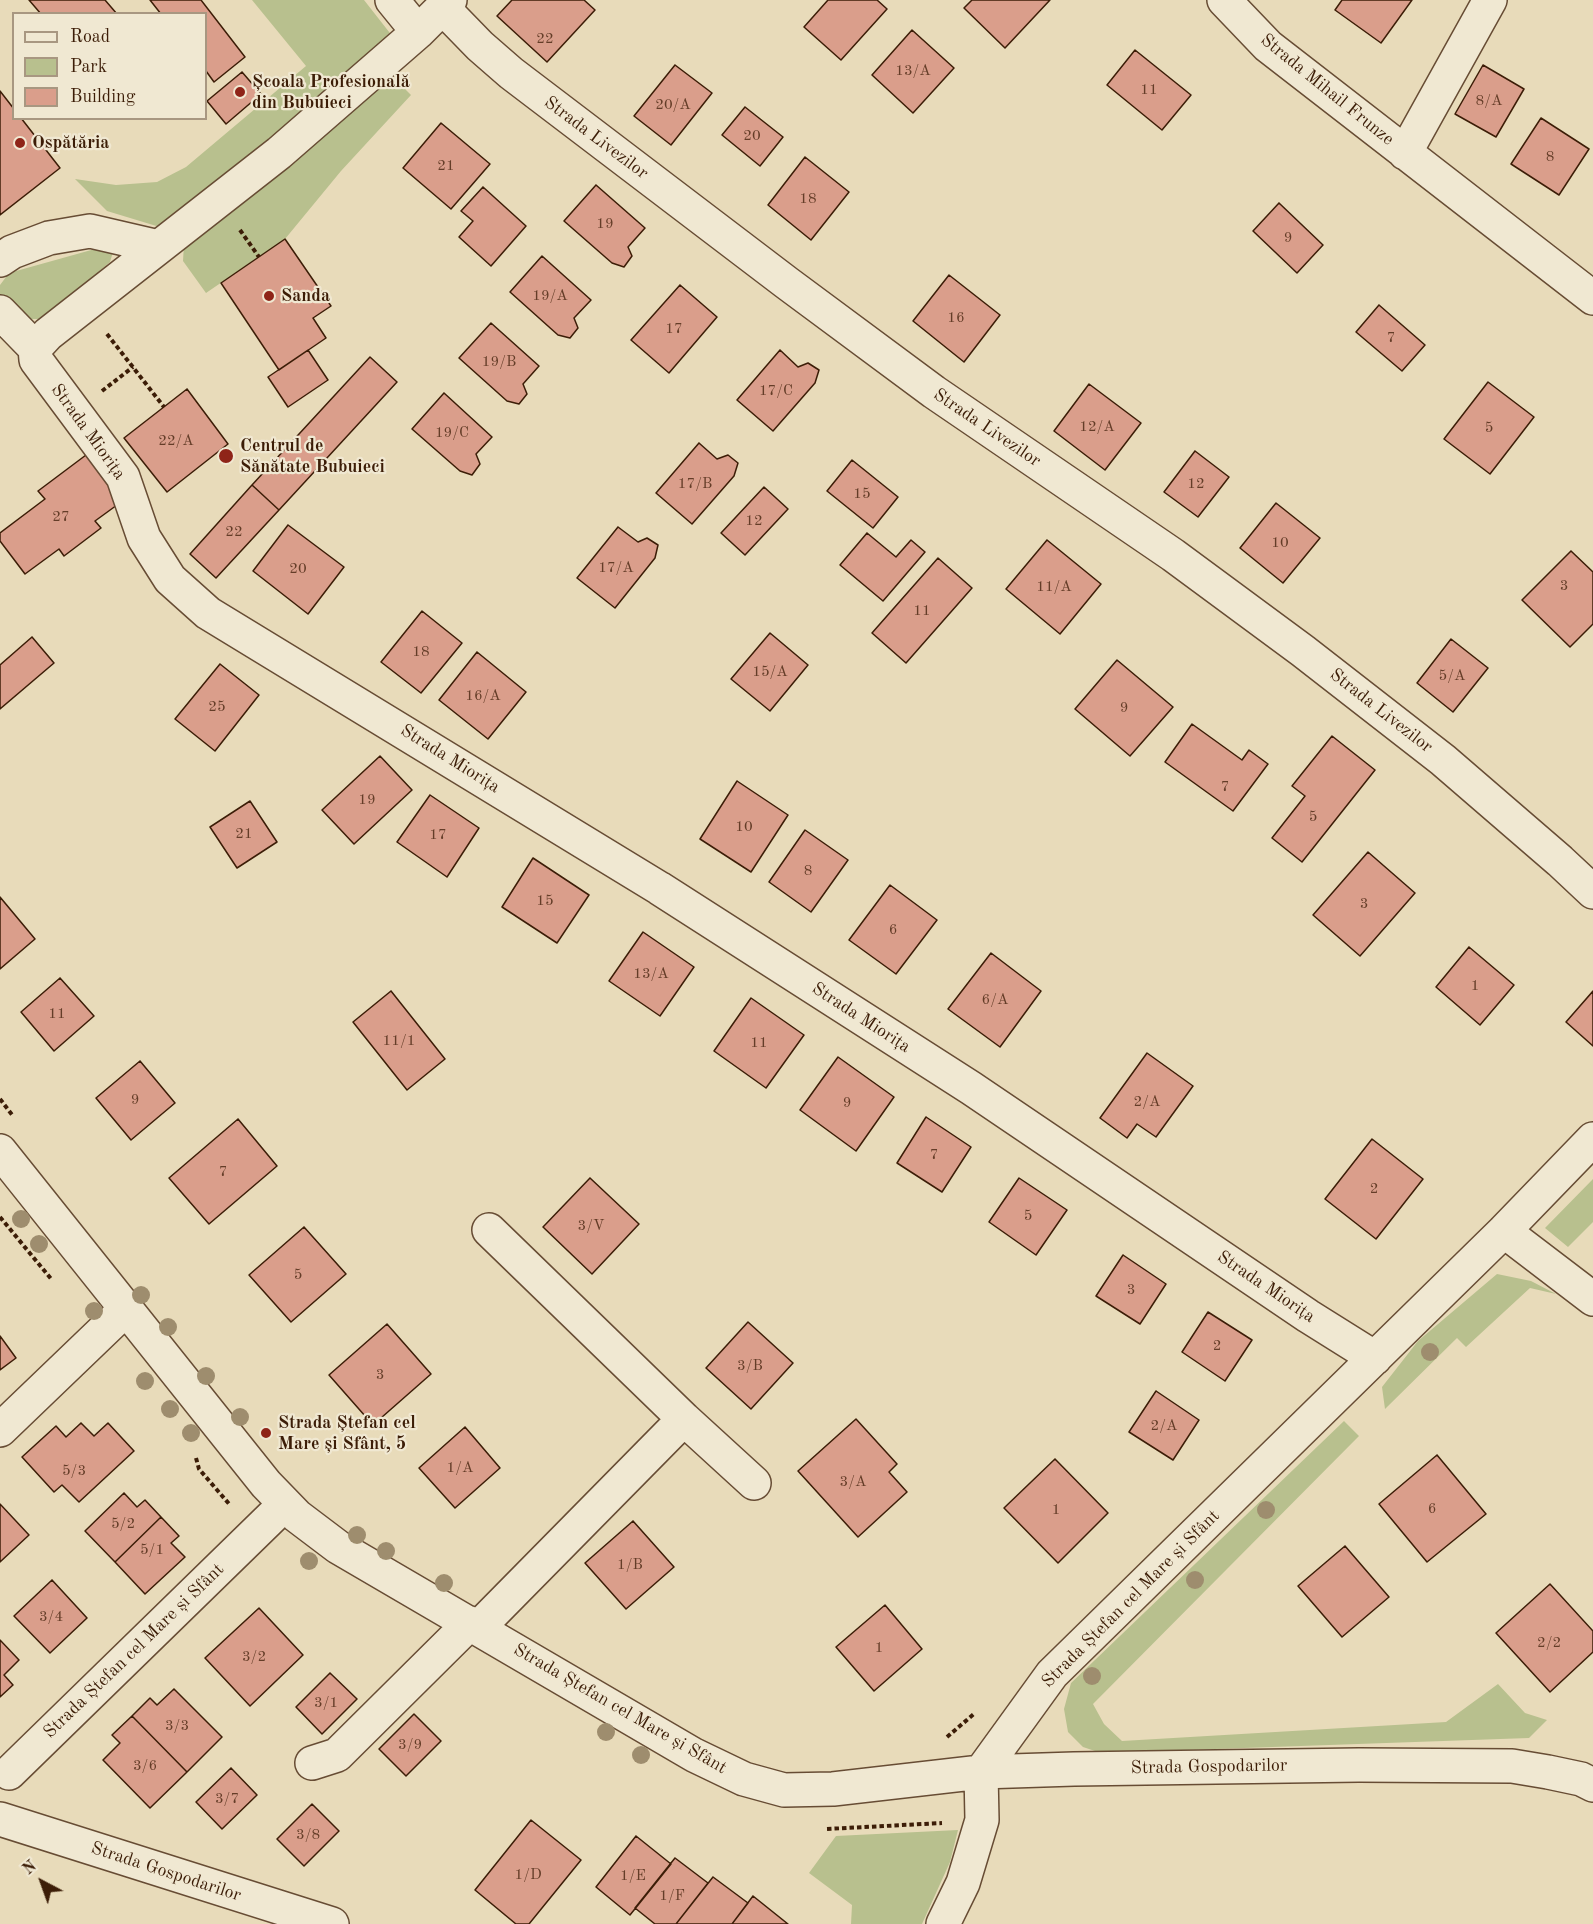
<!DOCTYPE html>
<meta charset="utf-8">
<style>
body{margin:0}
#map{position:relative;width:1593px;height:1924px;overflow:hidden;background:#e8dbba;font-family:"Old Standard TT",serif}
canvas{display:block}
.legend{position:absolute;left:12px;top:12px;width:195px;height:108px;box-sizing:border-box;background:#f0e8d2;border:2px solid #a89781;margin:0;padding:8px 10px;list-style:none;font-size:18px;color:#3c1d07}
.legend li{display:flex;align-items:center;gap:12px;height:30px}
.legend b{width:30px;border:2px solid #a89781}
.north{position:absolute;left:12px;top:1852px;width:60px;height:60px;-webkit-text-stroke:4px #f0e8d2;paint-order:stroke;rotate:319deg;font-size:16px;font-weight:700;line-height:24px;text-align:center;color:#3c1d07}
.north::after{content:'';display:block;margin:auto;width:21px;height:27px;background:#3c1d07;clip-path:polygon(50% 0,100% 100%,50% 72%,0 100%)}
</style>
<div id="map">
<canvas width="1593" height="1924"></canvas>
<ul class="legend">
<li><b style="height:8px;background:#f0e8d2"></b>Road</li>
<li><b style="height:16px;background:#b8c08e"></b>Park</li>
<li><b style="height:16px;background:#da9e8b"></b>Building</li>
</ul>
<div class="north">N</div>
</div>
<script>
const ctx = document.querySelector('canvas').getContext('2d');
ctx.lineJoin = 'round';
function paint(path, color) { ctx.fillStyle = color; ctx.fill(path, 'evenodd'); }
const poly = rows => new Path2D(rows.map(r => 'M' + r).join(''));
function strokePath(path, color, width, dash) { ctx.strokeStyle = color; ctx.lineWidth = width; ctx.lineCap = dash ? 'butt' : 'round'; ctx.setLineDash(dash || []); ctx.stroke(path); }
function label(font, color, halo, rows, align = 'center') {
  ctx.font = font + ' "Old Standard TT",serif'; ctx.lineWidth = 4.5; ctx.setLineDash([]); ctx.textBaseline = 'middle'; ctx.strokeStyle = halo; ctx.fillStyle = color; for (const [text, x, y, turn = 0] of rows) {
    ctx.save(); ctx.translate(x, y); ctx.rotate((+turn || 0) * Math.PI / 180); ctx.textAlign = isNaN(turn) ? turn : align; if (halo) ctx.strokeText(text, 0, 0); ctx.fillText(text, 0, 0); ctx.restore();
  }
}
paint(poly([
 [252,0,364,0,393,37,163,228,107,211,75,179,116,185,157,182,186,167,306,66],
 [389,73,411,95,341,171,285,239,206,293,183,261,184,244],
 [102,247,113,252,110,262,44,319,27,319,15,314,0,294,0,285,9,273],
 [1593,1179,1593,1222,1568,1247,1545,1228],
 [1497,1274,1531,1281,1556,1294,1530,1288,1466,1347,1457,1338,1385,1409,1382,1387,1418,1341],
 [1344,1421,1359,1436,1093,1704,1104,1724,1122,1741,1446,1722,1498,1684,1525,1713,1547,1720,1529,1738,1101,1753,1083,1747,1068,1732,1064,1709,1071,1683],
 [958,1830,950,1862,922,1924,851,1924,852,1905,809,1873,836,1836]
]), '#b8c08e');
const building = poly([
 [29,0,105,0,117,14,41,14,29,0],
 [150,0,201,0,245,57,214,82,206,71,206,14,161,14,150,0],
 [512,0,584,0,595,10,547,62,497,16,512,0],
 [828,0,877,0,887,9,841,60,804,27,828,0],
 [972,0,1050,0,1005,48,964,8,972,0],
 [1342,0,1412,0,1381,43,1335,10,1342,0],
 [912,30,954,68,913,113,872,75,912,30],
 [1135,50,1191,95,1162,130,1107,85,1135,50],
 [675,65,712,93,671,145,634,116,675,65],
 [1483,65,1524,89,1496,137,1455,114,1483,65],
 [242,72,261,94,226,124,207,101,242,72],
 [0,91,14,109,14,118,21,118,60,168,0,215,0,91],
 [745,107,783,137,760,166,722,135,745,107],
 [1541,118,1589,149,1559,195,1511,164,1541,118],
 [441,123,490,164,451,209,403,168,441,123],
 [805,157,849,192,811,240,768,205,805,157],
 [596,185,645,228,628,247,632,256,624,267,612,263,564,221,596,185],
 [483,187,526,226,491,266,459,237,473,221,461,211,483,187],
 [1279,203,1323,245,1297,273,1253,231,1279,203],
 [285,239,331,306,313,318,326,338,279,370,221,283,285,239],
 [542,256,591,300,574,318,578,328,570,338,558,335,510,292,542,256],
 [949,275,1000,315,964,362,913,321,949,275],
 [680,285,717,317,669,373,631,340,680,285],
 [1379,305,1425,345,1402,371,1356,332,1379,305],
 [491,323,539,366,523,384,527,394,519,404,507,401,459,358,491,323],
 [308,350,328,380,288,407,268,377,308,350],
 [780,350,798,367,808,363,819,370,815,383,773,431,737,400,780,350],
 [370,357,397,382,279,510,252,485,370,357],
 [1488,382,1534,417,1490,474,1444,439,1488,382],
 [1089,384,1141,423,1105,470,1054,431,1089,384],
 [187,389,228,444,167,492,124,438,187,389],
 [444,393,492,437,476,454,480,464,472,475,460,471,412,429,444,393],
 [699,443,717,459,728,455,738,463,734,476,692,524,656,493,699,443],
 [1195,451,1229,477,1198,517,1164,492,1195,451],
 [90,452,112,482,117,505,95,521,101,528,64,556,59,549,25,574,0,541,0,533,45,499,38,491,90,452],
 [852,460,898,497,873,528,827,491,852,460],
 [252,485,279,510,216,578,190,554,252,485],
 [764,487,788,509,745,555,721,533,764,487],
 [1276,503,1320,538,1283,583,1240,548,1276,503],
 [288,525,344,567,308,614,253,571,288,525],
 [618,527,638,542,647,538,658,545,655,558,615,608,577,578,618,527],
 [867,533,896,557,911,540,925,552,883,601,840,565,867,533],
 [1047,540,1101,584,1060,634,1006,589,1047,540],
 [1571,551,1593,572,1593,624,1570,647,1522,600,1571,551],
 [938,558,972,588,906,663,872,633,938,558],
 [422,611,462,643,421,693,381,662,422,611],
 [770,633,808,665,770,711,731,679,770,633],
 [32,637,54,663,0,709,0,665,32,637],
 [1451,639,1488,668,1453,712,1417,683,1451,639],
 [477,652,526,692,488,739,439,700,477,652],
 [1117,660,1173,707,1130,756,1075,709,1117,660],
 [220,664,259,695,215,751,175,719,220,664],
 [1192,724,1242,760,1249,750,1268,764,1233,811,1165,762,1192,724],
 [1332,736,1375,770,1302,862,1272,838,1305,796,1292,786,1332,736],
 [380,756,412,790,354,844,322,810,380,756],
 [737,781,788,815,751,872,700,839,737,781],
 [430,795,479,828,447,877,397,842,430,795],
 [250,801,277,842,237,868,210,827,250,801],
 [805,830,848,860,811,912,769,882,805,830],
 [1368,852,1415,893,1360,956,1313,915,1368,852],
 [533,858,589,895,557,943,502,907,533,858],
 [890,885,937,920,896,974,849,940,890,885],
 [0,897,35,939,0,969,0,897],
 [643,932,694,967,660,1016,609,981,643,932],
 [1469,947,1514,985,1480,1025,1436,987,1469,947],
 [991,953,1041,991,1000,1047,948,1009,991,953],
 [60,978,94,1016,54,1051,21,1012,60,978],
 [391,991,445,1059,407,1090,353,1022,391,991],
 [1593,991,1593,1046,1566,1022,1593,991],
 [751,998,804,1035,766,1088,714,1051,751,998],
 [1147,1053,1193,1086,1156,1137,1137,1124,1127,1138,1100,1118,1147,1053],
 [838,1057,894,1097,856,1151,800,1110,838,1057],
 [140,1061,175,1103,131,1140,96,1098,140,1061],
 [926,1117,971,1147,942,1192,897,1163,926,1117],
 [238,1119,277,1166,209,1224,169,1178,238,1119],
 [1372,1139,1423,1179,1376,1239,1325,1199,1372,1139],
 [590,1178,639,1224,592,1274,543,1227,590,1178],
 [1019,1178,1067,1210,1036,1255,989,1222,1019,1178],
 [304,1227,346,1274,291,1322,249,1275,304,1227],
 [1123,1255,1166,1284,1140,1324,1096,1296,1123,1255],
 [1208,1312,1252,1340,1225,1381,1182,1352,1208,1312],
 [748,1322,793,1363,751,1409,706,1368,748,1322],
 [387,1324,431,1374,373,1425,329,1375,387,1324],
 [0,1336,16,1358,0,1370,0,1336],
 [1156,1391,1199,1420,1173,1460,1129,1432,1156,1391],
 [856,1419,897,1464,889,1472,907,1492,858,1537,798,1471,856,1419],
 [81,1423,94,1436,108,1423,134,1451,79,1502,62,1485,54,1492,22,1457,56,1426,66,1437,81,1423],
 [465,1427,500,1468,455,1508,419,1468,465,1427],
 [1437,1455,1486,1514,1427,1562,1379,1504,1437,1455],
 [1055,1459,1108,1513,1058,1563,1004,1508,1055,1459],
 [124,1493,137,1507,145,1500,161,1517,115,1562,85,1531,124,1493],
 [0,1504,29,1535,0,1562,0,1504],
 [161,1517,179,1536,171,1543,185,1557,145,1594,115,1562,161,1517],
 [633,1521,674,1567,626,1609,585,1563,633,1521],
 [1345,1546,1389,1597,1342,1637,1298,1586,1345,1546],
 [52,1580,87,1618,50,1653,14,1616,52,1580],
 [1550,1584,1593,1631,1593,1652,1550,1692,1496,1633,1550,1584],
 [885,1605,922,1649,874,1691,836,1647,885,1605],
 [259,1608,303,1655,250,1706,205,1658,259,1608],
 [0,1640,19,1660,4,1675,13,1685,0,1697,0,1640],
 [330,1673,357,1699,322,1734,296,1707,330,1673],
 [174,1689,222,1737,187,1772,132,1716,150,1698,157,1705,174,1689],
 [414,1714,441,1741,406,1776,379,1749,414,1714],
 [132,1716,187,1772,150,1808,103,1760,120,1743,112,1735,132,1716],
 [231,1768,257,1795,222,1829,196,1802,231,1768],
 [312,1804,339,1831,304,1866,277,1839,312,1804],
 [531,1820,581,1860,529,1924,516,1924,475,1890,531,1820],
 [636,1836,671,1864,630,1915,596,1887,636,1836],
 [675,1858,708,1883,676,1924,655,1924,635,1908,675,1858],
 [713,1877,748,1903,732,1924,676,1924,713,1877],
 [753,1896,788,1924,732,1924,753,1896]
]);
paint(building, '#da9e8b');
strokePath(building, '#3c1d07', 1.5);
const minor = poly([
 [392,0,418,32],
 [450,0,418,32,279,153,48,334,35,348,36,360,123,477,144,538,170,579,208,613,659,888,971,1088,1308,1316,1375,1358],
 [1224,0,1268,46,1593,298],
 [443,8,480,46,511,73,787,283,934,392,1173,555,1303,651,1443,760,1560,861,1593,892],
 [1405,153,1490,0],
 [0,260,12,252,49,238,90,231,159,247],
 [0,312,35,348],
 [0,1151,266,1484,297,1516,338,1547,694,1755,744,1779,784,1790,833,1789,981,1772,1074,1769,1359,1765,1512,1766,1548,1772,1581,1779,1593,1785],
 [1504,1231,1593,1299],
 [684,1419,754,1483],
 [0,1430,126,1309],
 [478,1628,684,1419,489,1230],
 [312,1763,337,1755,470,1623],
 [981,1772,1052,1674,1504,1231,1593,1139],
 [9,1773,285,1504],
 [0,1819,332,1924],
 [943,1924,963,1883,982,1820,981,1772]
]);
strokePath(minor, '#674c34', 36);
strokePath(poly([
 [240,230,259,257],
 [107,334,164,407],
 [102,391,133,367],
 [0,1099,13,1116],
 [0,1217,52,1280],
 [196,1458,199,1469,230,1505],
 [947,1737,975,1713],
 [827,1829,942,1823]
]), '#3c1d07', 4, [4.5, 3]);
strokePath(minor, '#f0e8d2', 33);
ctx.fillStyle = '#9e8d6e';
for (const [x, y] of [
 [21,1219],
 [39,1244],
 [141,1295],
 [94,1311],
 [168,1327],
 [1430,1352],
 [206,1376],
 [145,1381],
 [170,1409],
 [240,1417],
 [191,1433],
 [1266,1510],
 [357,1535],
 [386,1551],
 [309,1561],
 [1195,1580],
 [444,1583],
 [1092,1676],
 [606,1732],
 [641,1755]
]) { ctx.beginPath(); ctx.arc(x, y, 9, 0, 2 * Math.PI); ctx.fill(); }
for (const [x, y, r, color] of [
 [240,92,6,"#8f2418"],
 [20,143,6,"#8f2418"],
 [269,296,6,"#8f2418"],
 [226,456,8,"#8f2418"],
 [266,1433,6,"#8f2418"]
]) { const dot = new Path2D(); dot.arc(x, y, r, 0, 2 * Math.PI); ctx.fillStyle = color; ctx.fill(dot); strokePath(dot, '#f0e8d2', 2); }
label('15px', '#643d28', null, [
 ["22",545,39],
 ["13/A",913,71],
 ["11",1149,90],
 ["8/A",1489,101],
 ["20/A",673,105],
 ["20",752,136],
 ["8",1550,157],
 ["21",446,166],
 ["18",808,199],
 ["19",605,224],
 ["9",1288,238],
 ["19/A",550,296],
 ["16",956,318],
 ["17",674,329],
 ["7",1391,338],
 ["19/B",499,362],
 ["17/C",776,391],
 ["12/A",1097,427],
 ["5",1489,428],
 ["19/C",452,433],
 ["22/A",176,441],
 ["17/B",695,484],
 ["12",1196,484],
 ["15",862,494],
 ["27",61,517],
 ["12",754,521],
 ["22",234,532],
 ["10",1280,543],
 ["17/A",616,568],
 ["20",298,569],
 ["3",1564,586],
 ["11/A",1054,587],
 ["11",922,611],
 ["18",421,652],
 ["15/A",770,672],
 ["5/A",1452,676],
 ["16/A",483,696],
 ["25",217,707],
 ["9",1124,708],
 ["7",1225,787],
 ["19",367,800],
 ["5",1313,817],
 ["10",744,827],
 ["21",244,834],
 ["17",438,835],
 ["8",808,871],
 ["15",545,901],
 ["3",1364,904],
 ["6",893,930],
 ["13/A",651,974],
 ["1",1475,986],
 ["6/A",995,1000],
 ["11",57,1014],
 ["11/1",399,1041],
 ["11",759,1043],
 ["9",135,1100],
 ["2/A",1147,1102],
 ["9",847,1103],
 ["7",934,1155],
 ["7",223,1172],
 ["2",1374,1189],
 ["5",1028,1216],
 ["3/V",591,1226],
 ["5",298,1275],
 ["3",1131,1290],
 ["2",1217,1346],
 ["3/B",750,1366],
 ["3",380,1375],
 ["2/A",1164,1426],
 ["1/A",460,1468],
 ["5/3",74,1471],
 ["3/A",853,1482],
 ["6",1432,1509],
 ["1",1056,1510],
 ["5/2",123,1524],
 ["5/1",152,1550],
 ["1/B",630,1565],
 ["3/4",51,1617],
 ["2/2",1549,1643],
 ["1",879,1648],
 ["3/2",254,1657],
 ["3/1",326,1703],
 ["3/3",177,1726],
 ["3/9",410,1745],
 ["3/6",145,1766],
 ["3/7",227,1799],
 ["3/8",308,1835],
 ["1/D",528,1875],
 ["1/E",633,1876],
 ["1/F",672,1896]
]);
label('bold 18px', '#3c1d07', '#f0e8d2', [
 ["Școala Profesională",252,82],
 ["din Bubuieci",252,103],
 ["Ospătăria",32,143],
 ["Sanda",281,296],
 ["Centrul de",240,446],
 ["Sănătate Bubuieci",240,467],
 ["Strada Ștefan cel",278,1423],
 ["Mare și Sfânt, 5",278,1444]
], 'left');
label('18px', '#3c1d07', '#f0e8d2', [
 ["Strada Mihail Frunze",1327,90,39],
 ["Strada Livezilor",596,138,37],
 ["Strada Livezilor",987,428,34],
 ["Strada Miorița",88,432,54],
 ["Strada Livezilor",1381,711,38],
 ["Strada Miorița",450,759,32],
 ["Strada Miorița",861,1018,33],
 ["Strada Miorița",1266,1287,34],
 ["Strada Ștefan cel Mare și Sfânt",1131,1599,-45],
 ["Strada Ștefan cel Mare și Sfânt",134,1651,-44],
 ["Strada Ștefan cel Mare și Sfânt",620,1709,30],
 ["Strada Gospodarilor",1209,1767,-1],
 ["Strada Gospodarilor",166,1872,18]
]);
</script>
